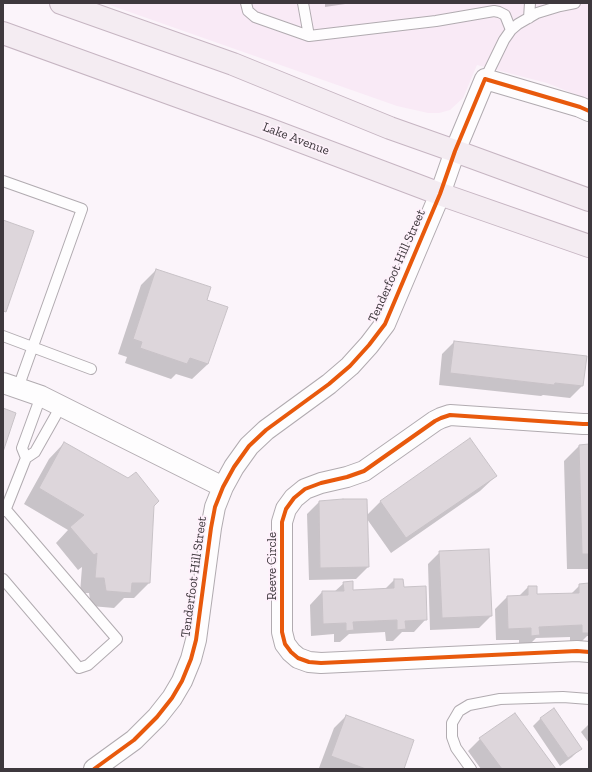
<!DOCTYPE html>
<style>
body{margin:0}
#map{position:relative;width:592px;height:772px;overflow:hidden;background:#fbf4fa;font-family:"Zilla Slab",serif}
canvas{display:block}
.frame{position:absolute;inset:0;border:4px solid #3e383d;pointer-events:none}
</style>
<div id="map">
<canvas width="592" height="772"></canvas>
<div class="frame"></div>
</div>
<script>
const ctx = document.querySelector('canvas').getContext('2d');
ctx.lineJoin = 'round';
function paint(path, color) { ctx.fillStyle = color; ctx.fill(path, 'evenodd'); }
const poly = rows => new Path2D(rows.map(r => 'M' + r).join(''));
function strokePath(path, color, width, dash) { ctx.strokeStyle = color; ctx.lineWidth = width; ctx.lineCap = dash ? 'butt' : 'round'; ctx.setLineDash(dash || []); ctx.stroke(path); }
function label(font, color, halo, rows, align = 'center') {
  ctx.font = font + ' "Zilla Slab",serif'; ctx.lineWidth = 3.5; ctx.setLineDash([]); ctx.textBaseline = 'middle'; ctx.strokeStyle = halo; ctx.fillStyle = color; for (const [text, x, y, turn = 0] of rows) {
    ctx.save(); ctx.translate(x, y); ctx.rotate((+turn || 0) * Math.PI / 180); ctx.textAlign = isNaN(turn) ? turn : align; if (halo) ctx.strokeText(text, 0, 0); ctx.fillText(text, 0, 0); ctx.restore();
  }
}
paint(poly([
 [104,3,589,3,589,100,547,83,477,65,463,98,450,110,439,113,428,113,397,106]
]), '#f9eaf6');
paint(poly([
 [325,3,352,3,325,7],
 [156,270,205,300,208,364,192,379,176,374,171,379,125,363,127,357,118,354,141,285],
 [454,342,582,386,570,398,543,395,541,396,439,385,442,354],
 [64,443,153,505,149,583,134,598,124,598,114,608,91,606,89,593,80,593,82,567,78,570,56,543,68,530,24,504,49,459],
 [589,445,589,569,567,569,564,461,579,446],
 [496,476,480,491,391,553,367,519,368,567,356,579,309,580,307,514,319,502,367,515,381,501],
 [488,550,491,616,479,628,430,630,428,564,440,552],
 [394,580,403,588,426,619,414,632,402,632,393,641,386,641,385,632,349,634,340,642,334,642,334,634,311,636,310,605,322,592,334,592,344,583,352,591,385,589],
 [580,585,589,592,589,636,587,636,578,645,570,645,570,637,536,638,527,647,519,647,519,640,496,640,495,609,507,597,519,596,528,587,536,596,570,595],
 [346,716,403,769,319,768,334,728],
 [541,718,580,749,572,757,560,766,533,726],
 [589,724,589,743,581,732],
 [480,739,555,769,481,769,468,751]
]), '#0003');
const building = poly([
 [3,220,34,231,6,312,3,311,3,220],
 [156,269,211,287,207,300,228,307,208,364,190,358,187,364,140,348,142,342,133,339,156,269],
 [454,341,587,356,583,386,555,383,554,385,450,373,454,341],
 [3,408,16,413,3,452,3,408],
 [470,438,497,476,406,538,380,501,470,438],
 [64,442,128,478,136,472,159,501,154,506,150,583,132,583,131,593,106,591,104,578,95,578,97,553,94,555,70,527,84,515,39,488,64,442],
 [589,444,589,554,582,554,579,445,589,444],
 [343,499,367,499,369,567,320,568,319,501,343,499],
 [489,549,492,616,442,618,439,551,489,549],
 [394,579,403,579,404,587,426,586,427,620,405,621,406,629,397,630,397,620,353,622,354,630,346,631,346,623,323,624,322,591,344,591,343,582,353,581,353,590,394,588,394,579],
 [589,583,589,633,582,633,582,625,539,627,540,635,531,636,531,628,508,629,507,596,528,595,528,586,537,586,537,594,579,593,579,584,589,583],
 [554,708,582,749,568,758,540,718,554,708],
 [515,713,556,769,502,769,479,738,515,713],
 [346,715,414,740,404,769,366,769,331,756,346,715]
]);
paint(building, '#ddd6db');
strokePath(building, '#c8c2c7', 1);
const lane = poly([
 [246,3,248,11,255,17,309,36,436,21,494,11,499,12,505,15,511,30],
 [303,3,309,36],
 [529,18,530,3],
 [485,79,504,40,511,30,518,24,537,13,560,6,575,3],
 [3,181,82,209,18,388],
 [3,336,91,369],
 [26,458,22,448,41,396],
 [3,511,7,511,117,639,88,665,79,668,3,579],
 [5,511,26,458,35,452,61,406],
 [471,769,456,748,452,737,452,723,459,711,469,705,500,699,563,697,589,699]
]);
const street = poly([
 [3,383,41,396,223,487],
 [589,424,583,424,450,415,441,418,435,421,364,471,347,477,321,483,305,489,294,498,286,509,282,522,282,632,285,644,291,652,298,658,309,662,321,663,577,651,589,652],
 [94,769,134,740,157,717,172,698,182,681,191,659,196,640,211,528,215,507,223,487,234,467,249,446,266,430,329,384,350,366,369,345,385,324,440,194,455,151,485,79,580,107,589,111]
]);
const primary = poly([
 [61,3,233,64,390,128,455,151,589,200],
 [3,33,263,127,440,194,589,246]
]);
strokePath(lane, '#b1abb0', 12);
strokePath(street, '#b1abb0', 22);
strokePath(primary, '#c6b5c2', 24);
strokePath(lane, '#fefdfe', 10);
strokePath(street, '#fefdfe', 20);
strokePath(primary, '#f4ecf2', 22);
strokePath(poly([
 [589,424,583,424,450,415,441,418,435,421,364,471,347,477,321,483,305,489,294,498,286,509,282,522,282,632,285,644,291,652,298,658,309,662,321,663,577,651,589,652],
 [94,769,134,740,157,717,172,698,182,681,191,659,196,640,211,528,215,507,223,487,234,467,249,446,266,430,329,384,350,366,369,345,385,324,440,194,455,151,485,79,580,107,589,111]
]), '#e8590c', 4);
label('13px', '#3e383d', '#fef1fb', [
 ["Lake Avenue",296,139,21],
 ["Tenderfoot Hill Street",397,266,-66],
 ["Reeve Circle",272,566,-90],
 ["Tenderfoot Hill Street",194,577,-82]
]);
</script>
